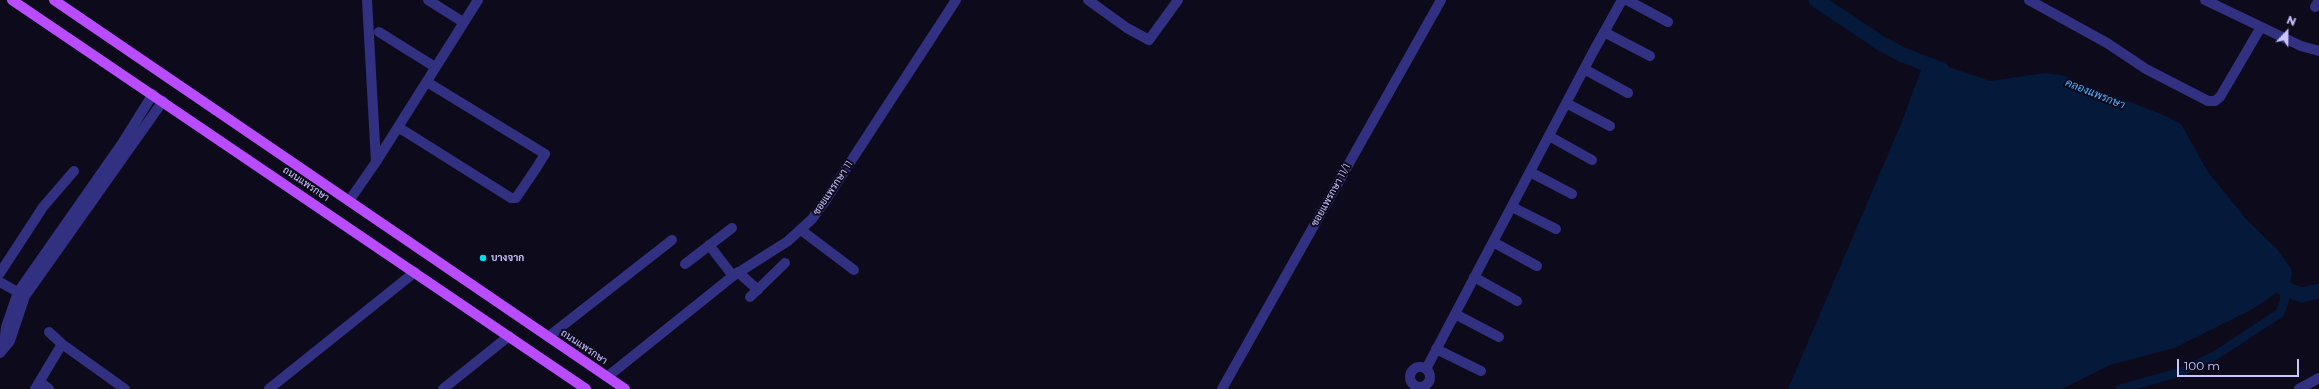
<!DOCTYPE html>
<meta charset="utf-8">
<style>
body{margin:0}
#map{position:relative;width:2319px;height:389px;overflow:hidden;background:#0d0a1c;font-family:Montserrat,sans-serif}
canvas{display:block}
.north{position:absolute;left:2267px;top:12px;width:40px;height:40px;-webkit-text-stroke:3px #0d0a1c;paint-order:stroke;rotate:22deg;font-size:11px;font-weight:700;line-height:16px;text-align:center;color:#cbc5ff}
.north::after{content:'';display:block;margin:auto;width:14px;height:18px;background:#cbc5ff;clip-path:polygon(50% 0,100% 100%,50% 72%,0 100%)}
.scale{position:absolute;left:2177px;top:359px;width:122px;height:18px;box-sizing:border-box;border:2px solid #cbc5ff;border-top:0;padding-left:5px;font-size:12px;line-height:14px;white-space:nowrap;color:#cbc5ff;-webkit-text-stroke:3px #0d0a1c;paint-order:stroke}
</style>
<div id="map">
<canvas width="2319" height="389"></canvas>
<div class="north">N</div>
<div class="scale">100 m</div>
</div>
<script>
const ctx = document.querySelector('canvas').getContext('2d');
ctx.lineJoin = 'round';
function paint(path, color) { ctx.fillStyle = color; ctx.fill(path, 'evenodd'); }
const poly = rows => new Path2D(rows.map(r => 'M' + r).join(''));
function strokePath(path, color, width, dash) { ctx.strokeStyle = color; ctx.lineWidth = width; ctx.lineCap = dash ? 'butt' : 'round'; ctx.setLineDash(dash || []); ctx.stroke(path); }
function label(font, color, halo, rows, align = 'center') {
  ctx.font = font + ' Montserrat,Sarabun,sans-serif'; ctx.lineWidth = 4; ctx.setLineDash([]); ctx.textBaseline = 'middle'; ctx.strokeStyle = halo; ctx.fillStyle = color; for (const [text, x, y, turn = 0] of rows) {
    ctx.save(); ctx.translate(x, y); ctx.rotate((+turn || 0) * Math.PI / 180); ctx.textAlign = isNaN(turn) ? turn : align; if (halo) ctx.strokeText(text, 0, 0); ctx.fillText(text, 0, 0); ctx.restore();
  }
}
paint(poly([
 [1925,59,1990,81,2045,73,2062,75,2168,117,2181,124,2208,172,2246,219,2278,250,2292,270,2290,283,2253,309,2174,348,2110,365,2062,389,1788,389,1903,119]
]), '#05193a');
strokePath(poly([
 [2120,389,2184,371,2216,355,2280,313,2285,299,2283,288]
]), '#05193a', 9);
strokePath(poly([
 [1816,0,1882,44,1903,55,1942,70],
 [2271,274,2283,288,2302,295,2319,291]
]), '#05193a', 15);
strokePath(poly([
 [367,0,376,162],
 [428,0,463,22],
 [1088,0,1127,28,1149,40,1178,0],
 [1627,0,1668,22],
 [2029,0,2107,43,2146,69,2208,101,2215,101,2220,97,2261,27],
 [2205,0,2301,46,2319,51],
 [2315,7,2319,0],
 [379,32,435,67],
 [1604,32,1650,56],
 [1584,69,1628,93],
 [1566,103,1610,126],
 [398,127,511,198,516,198,537,167,545,154,427,82],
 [1549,136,1592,160],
 [1530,172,1572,194],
 [349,201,376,162,478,0],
 [1512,207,1556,229],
 [801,230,854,270],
 [1493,242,1537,266],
 [709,245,733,276],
 [685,264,732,228],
 [738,272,758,290],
 [0,273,43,207,74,171],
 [1474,277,1517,301],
 [0,282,23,295],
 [750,297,785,263],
 [1455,314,1499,337],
 [49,332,62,344],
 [548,337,672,240],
 [4,346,6,327,18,292,123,142,153,94],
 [1436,349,1481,371],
 [0,353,10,341,25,296,163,101],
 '1410 377a10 10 0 1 1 20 0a10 10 0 1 1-20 0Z',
 [1426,369,1593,52,1622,0],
 [607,377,733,276,788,241,812,219,825,201,956,0],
 [40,382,49,389],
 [35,389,62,344,125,389],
 [269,389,415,272],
 [443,389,509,336],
 [1222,389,1441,0],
 [2299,389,2319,378]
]), '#323080', 10);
strokePath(poly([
 [12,0,586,389],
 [54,0,625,389]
]), '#ba4cff', 10);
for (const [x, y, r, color] of [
 [483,258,4,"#00dbf0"]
]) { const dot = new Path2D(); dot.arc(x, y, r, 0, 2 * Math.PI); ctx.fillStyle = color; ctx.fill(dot); strokePath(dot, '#0d0a1c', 1.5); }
label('10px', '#cbc5ff', '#0d0a1c', [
 ["ถนนแพรกษา",306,184,34],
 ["ซอยแพรกษา 11",833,188,-56],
 ["ซอยแพรกษา 11/1",1331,195,-61],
 ["ถนนแพรกษา",584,347,34]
]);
label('bold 10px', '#cbc5ff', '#0d0a1c', [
 ["บางจาก",491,258]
], 'left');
label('italic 11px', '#53b1ff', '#0d0a1c', [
 ["คลองแพรกษา",2095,94,22]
]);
</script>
